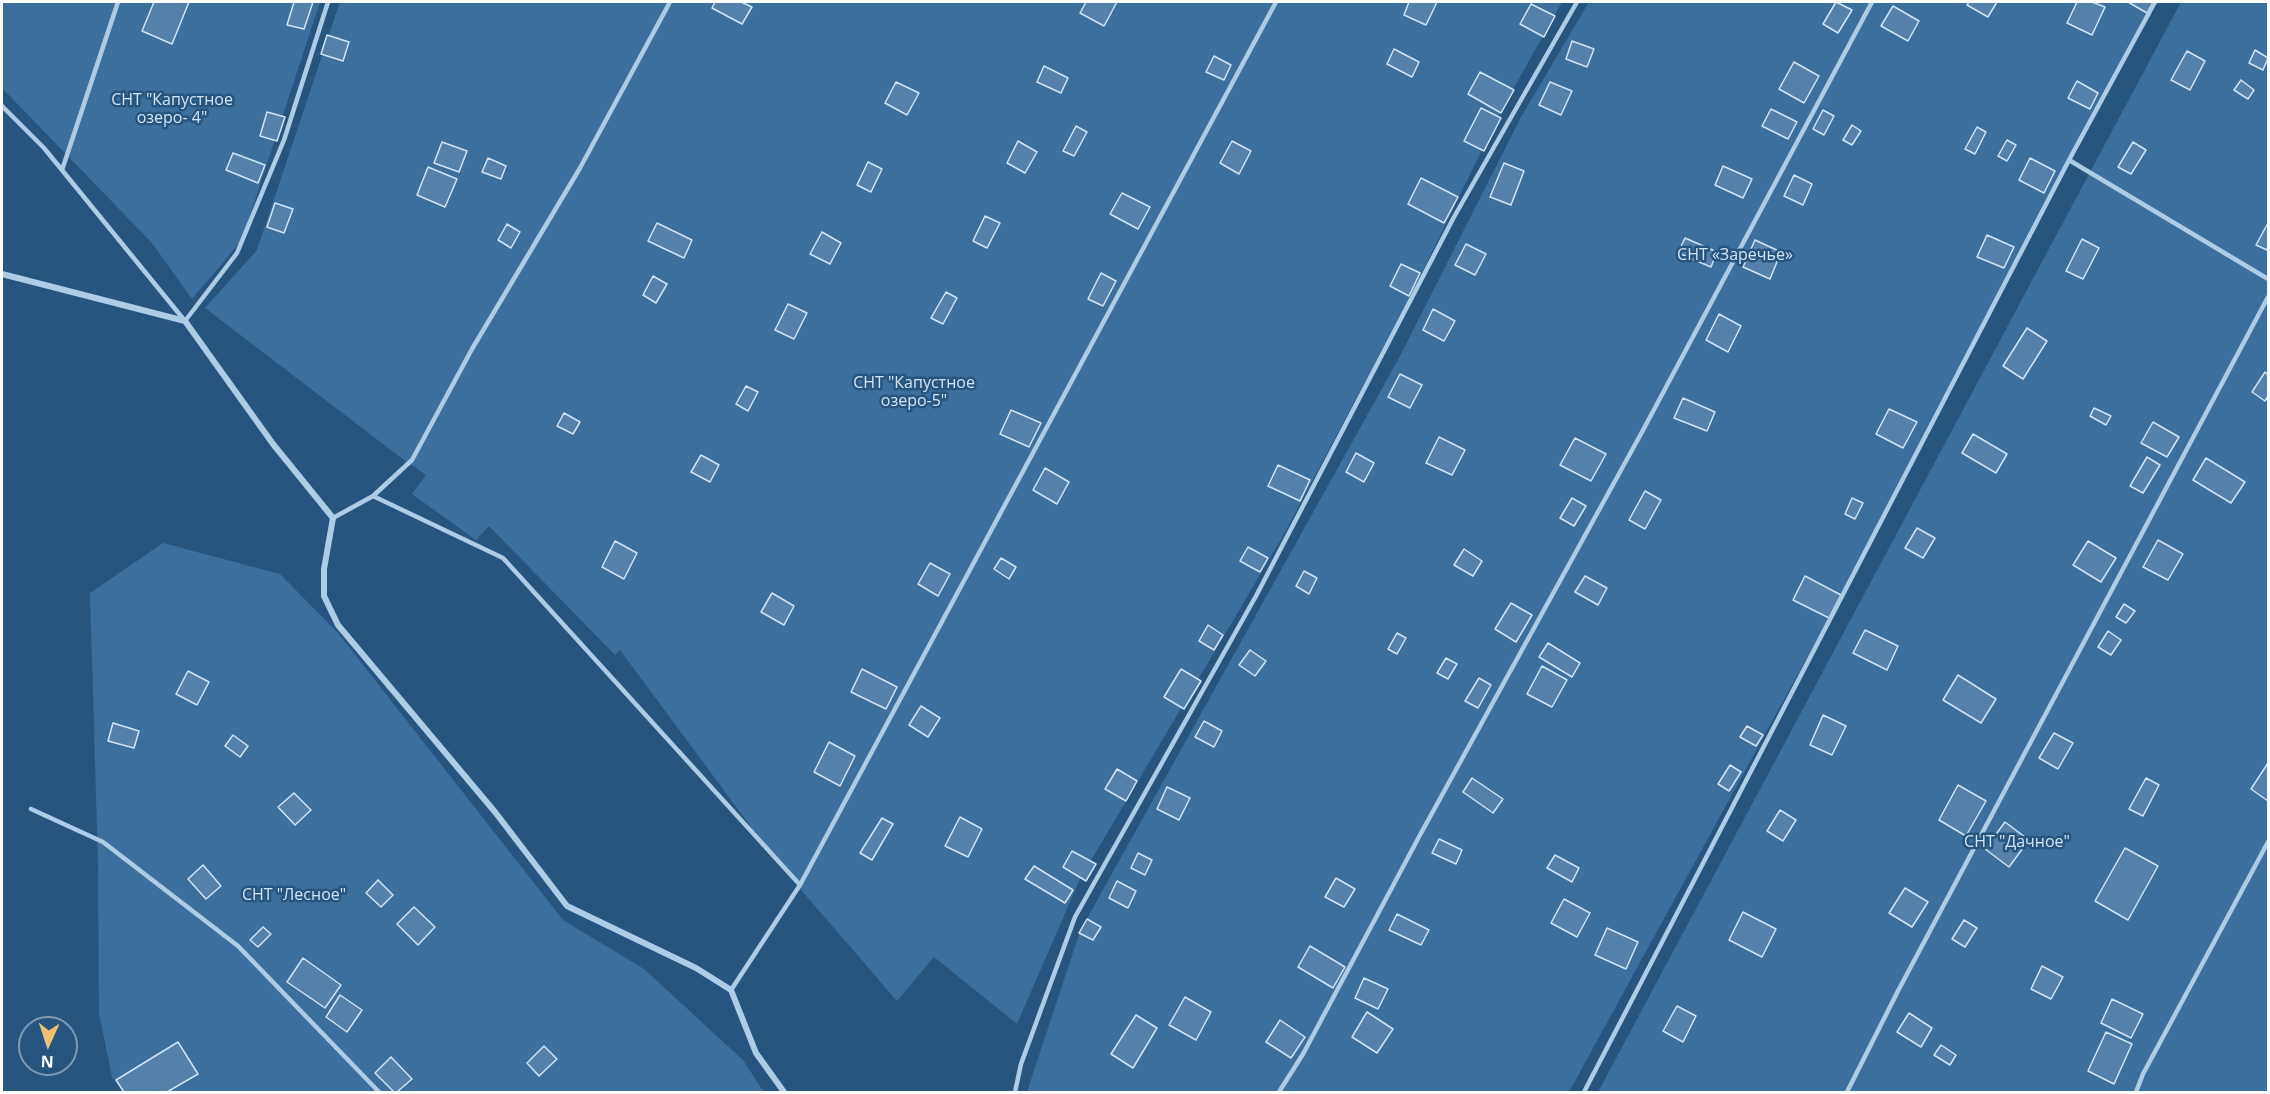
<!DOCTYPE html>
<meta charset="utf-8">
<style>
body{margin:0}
#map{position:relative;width:2270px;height:1094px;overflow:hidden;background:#265680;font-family:"Open Sans",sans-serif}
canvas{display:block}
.frame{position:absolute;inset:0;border:3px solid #fff;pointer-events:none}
.north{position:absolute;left:18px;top:1016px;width:60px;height:60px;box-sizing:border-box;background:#265680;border:2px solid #7d9ab3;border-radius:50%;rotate:183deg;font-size:16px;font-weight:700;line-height:24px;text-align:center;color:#fff}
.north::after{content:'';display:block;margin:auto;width:21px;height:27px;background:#efbf72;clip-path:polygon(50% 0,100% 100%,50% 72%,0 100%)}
</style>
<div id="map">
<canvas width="2270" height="1094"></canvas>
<div class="frame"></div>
<div class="north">N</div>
</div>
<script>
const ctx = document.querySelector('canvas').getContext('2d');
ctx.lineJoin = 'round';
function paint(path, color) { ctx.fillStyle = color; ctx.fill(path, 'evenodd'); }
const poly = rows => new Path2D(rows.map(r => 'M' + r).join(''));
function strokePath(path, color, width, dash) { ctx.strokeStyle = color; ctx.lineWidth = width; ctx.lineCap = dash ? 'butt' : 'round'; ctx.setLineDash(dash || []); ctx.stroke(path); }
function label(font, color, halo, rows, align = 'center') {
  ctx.font = font + ' "Open Sans",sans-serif'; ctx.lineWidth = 5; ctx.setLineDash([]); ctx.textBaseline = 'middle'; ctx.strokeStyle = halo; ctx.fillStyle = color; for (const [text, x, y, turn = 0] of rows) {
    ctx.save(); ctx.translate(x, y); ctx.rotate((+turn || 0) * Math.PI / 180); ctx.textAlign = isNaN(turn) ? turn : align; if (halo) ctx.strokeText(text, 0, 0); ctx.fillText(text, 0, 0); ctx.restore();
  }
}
paint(poly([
 [2,2,320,2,242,240,192,299,152,243,2,88],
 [340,2,1562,2,1502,109,1410,297,1283,536,1080,879,1017,1024,934,957,897,1001,802,891,800,885,774,858,620,650,615,655,489,526,476,540,412,494,426,475,400,457,205,308,257,250],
 [1589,2,2155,2,1861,559,1569,1092,1027,1092,1080,931,1399,358,1521,117],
 [2181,2,2268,2,2268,1092,1598,1092],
 [163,543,280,574,338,633,563,920,644,969,743,1060,763,1091,123,1092,112,1077,99,1013,98,864,90,593]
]), '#3b6f9d');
const building = poly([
 [154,2,189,2,172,44,142,31,154,2],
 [294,2,313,2,304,29,287,25,294,2],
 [715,2,741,2,752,7,742,24,712,8,715,2],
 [1086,2,1117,2,1104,26,1080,13,1086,2],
 [1409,2,1437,2,1426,25,1404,15,1409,2],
 [1836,2,1852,10,1838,33,1823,24,1836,2],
 [1969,2,1997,2,1988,17,1967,5,1969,2],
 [2077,2,2092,2,2105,7,2092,35,2067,23,2077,2],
 [2128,2,2153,2,2147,13,2128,2],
 [1531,4,1555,16,1544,37,1520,24,1531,4],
 [1893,6,1919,21,1908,41,1881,26,1893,6],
 [327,35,349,42,343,61,321,54,327,35],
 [1572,41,1594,49,1587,67,1566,59,1572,41],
 [1394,49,1419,62,1412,77,1387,64,1394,49],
 [2255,50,2268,58,2263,70,2249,63,2255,50],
 [2187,51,2205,61,2190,90,2171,80,2187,51],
 [1214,56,1231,65,1224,80,1206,72,1214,56],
 [1794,62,1819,76,1804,103,1779,89,1794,62],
 [1044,66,1068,78,1061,93,1037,82,1044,66],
 [1480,72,1514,90,1501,113,1468,94,1480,72],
 [2241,80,2254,90,2248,99,2234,90,2241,80],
 [2077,81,2098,93,2090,109,2068,98,2077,81],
 [896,82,919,93,907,115,885,103,896,82],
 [1550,82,1572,91,1561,115,1539,105,1550,82],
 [1481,108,1501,118,1484,151,1464,141,1481,108],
 [1771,109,1797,122,1788,139,1762,126,1771,109],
 [1823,110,1834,116,1824,135,1813,129,1823,110],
 [267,112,285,117,277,141,260,136,267,112],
 [1852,125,1861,131,1852,145,1843,140,1852,125],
 [1076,126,1087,132,1074,156,1063,151,1076,126],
 [1977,127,1986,132,1975,154,1965,149,1977,127],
 [2007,140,2016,145,2007,161,1998,156,2007,140],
 [1018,141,1037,152,1025,173,1007,163,1018,141],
 [1232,141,1251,151,1239,174,1220,163,1232,141],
 [442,142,467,151,459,172,434,163,442,142],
 [2133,142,2146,150,2131,174,2118,167,2133,142],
 [233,153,265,165,258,183,226,170,233,153],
 [488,158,506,166,501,179,482,172,488,158],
 [2030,158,2055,171,2044,193,2019,180,2030,158],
 [868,162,882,169,871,192,857,185,868,162],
 [1504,163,1524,171,1511,205,1490,197,1504,163],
 [1723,166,1752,179,1743,198,1715,185,1723,166],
 [428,167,457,179,445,207,417,195,428,167],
 [1794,175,1812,184,1803,205,1784,196,1794,175],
 [1421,178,1458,197,1444,223,1408,204,1421,178],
 [1122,193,1150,207,1138,229,1110,214,1122,193],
 [275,203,293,209,284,233,267,227,275,203],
 [985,216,1000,223,987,248,973,241,985,216],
 [657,223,692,240,684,258,648,241,657,223],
 [2268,223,2268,246,2267,250,2256,245,2268,223],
 [507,224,520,232,511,248,498,240,507,224],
 [822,232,841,243,830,264,810,254,822,232],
 [1987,235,2014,247,2004,268,1977,257,1987,235],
 [1685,238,1717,252,1711,267,1678,253,1685,238],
 [2082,239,2099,248,2083,279,2066,271,2082,239],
 [1755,240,1781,252,1770,279,1743,267,1755,240],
 [1466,244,1486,254,1475,275,1455,265,1466,244],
 [1401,264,1420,273,1409,296,1390,286,1401,264],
 [1101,273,1116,281,1103,306,1088,299,1101,273],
 [653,276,667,284,656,303,643,295,653,276],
 [946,292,957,298,943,324,931,318,946,292],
 [788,304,807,313,794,339,775,330,788,304],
 [1433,309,1455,321,1444,341,1423,330,1433,309],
 [1719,314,1741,326,1728,352,1706,340,1719,314],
 [2027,328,2047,341,2023,379,2003,366,2027,328],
 [2265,372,2268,375,2268,396,2265,401,2252,392,2265,372],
 [1400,374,1422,385,1410,408,1388,397,1400,374],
 [746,386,758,392,748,411,736,404,746,386],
 [1683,398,1715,412,1707,431,1674,418,1683,398],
 [2094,408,2111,416,2106,425,2090,416,2094,408],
 [1889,409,1917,422,1903,448,1876,434,1889,409],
 [1011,410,1041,423,1029,447,1000,434,1011,410],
 [564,413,580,422,573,434,557,426,564,413],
 [2153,422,2179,437,2167,457,2141,443,2153,422],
 [1973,434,2007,454,1996,473,1962,453,1973,434],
 [1439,437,1465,450,1452,475,1426,463,1439,437],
 [1575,438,1606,454,1591,481,1560,465,1575,438],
 [1356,453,1374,463,1364,482,1346,472,1356,453],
 [701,455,719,465,710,482,691,472,701,455],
 [2147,457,2160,465,2143,493,2130,486,2147,457],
 [2206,458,2245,482,2231,503,2193,480,2206,458],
 [1278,465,1310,480,1300,501,1268,486,1278,465],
 [1045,468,1069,482,1057,504,1033,490,1045,468],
 [1645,491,1661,500,1645,529,1629,520,1645,491],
 [1572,498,1586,506,1574,526,1560,518,1572,498],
 [1852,498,1863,503,1855,519,1845,514,1852,498],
 [1917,528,1935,538,1923,558,1905,548,1917,528],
 [2158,540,2183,554,2168,580,2143,567,2158,540],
 [615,541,637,553,624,579,602,567,615,541],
 [2088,541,2116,558,2101,582,2073,565,2088,541],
 [1248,547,1268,558,1260,572,1240,561,1248,547],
 [1464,549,1482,561,1473,576,1454,565,1464,549],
 [1001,558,1016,567,1009,579,994,569,1001,558],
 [930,563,950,574,938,596,918,584,930,563],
 [1304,571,1317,578,1309,594,1296,586,1304,571],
 [1585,576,1607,588,1598,605,1575,592,1585,576],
 [1805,576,1841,595,1829,618,1793,600,1805,576],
 [772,593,794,606,784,625,761,612,772,593],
 [1511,603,1532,615,1516,642,1495,629,1511,603],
 [2124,604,2135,611,2126,623,2116,617,2124,604],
 [1208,625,1223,635,1214,650,1199,641,1208,625],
 [1865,630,1898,646,1887,670,1853,653,1865,630],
 [2108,631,2121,640,2111,655,2098,647,2108,631],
 [1397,633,1406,638,1397,654,1388,649,1397,633],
 [1548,643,1580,663,1572,677,1539,657,1548,643],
 [1250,650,1266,661,1255,676,1239,665,1250,650],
 [1446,658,1457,664,1448,679,1437,673,1446,658],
 [1542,666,1567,680,1552,707,1527,694,1542,666],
 [862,669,897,687,886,709,851,692,862,669],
 [1181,669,1201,681,1184,709,1164,697,1181,669],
 [188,671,209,682,197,705,176,694,188,671],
 [1958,675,1996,699,1981,723,1943,700,1958,675],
 [1479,678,1491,685,1478,708,1465,701,1479,678],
 [921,706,940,718,928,737,909,725,921,706],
 [1823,715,1846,726,1832,755,1810,745,1823,715],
 [1204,721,1222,731,1214,747,1195,737,1204,721],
 [113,723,139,731,134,748,108,741,113,723],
 [1747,726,1763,735,1756,746,1740,737,1747,726],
 [2054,733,2073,743,2058,769,2039,758,2054,733],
 [233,735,248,746,240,757,225,746,233,735],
 [829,742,855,756,840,786,814,772,829,742],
 [2268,763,2268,801,2251,789,2268,763],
 [1730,765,1741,772,1729,791,1718,784,1730,765],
 [1117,769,1137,781,1126,801,1105,789,1117,769],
 [1472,778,1503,799,1493,813,1463,792,1472,778],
 [2146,778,2159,785,2143,816,2129,809,2146,778],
 [1958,785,1986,801,1966,836,1939,820,1958,785],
 [1167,787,1190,798,1179,820,1157,809,1167,787],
 [294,793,311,810,295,825,278,807,294,793],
 [1780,810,1796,820,1783,841,1767,831,1780,810],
 [960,817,982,829,968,857,945,846,960,817],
 [882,818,893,824,872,860,860,853,882,818],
 [2005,822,2029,840,2009,867,1985,849,2005,822],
 [1439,839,1462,850,1456,864,1432,853,1439,839],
 [2125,848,2158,866,2128,920,2095,901,2125,848],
 [1072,851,1096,864,1086,881,1063,867,1072,851],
 [1138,853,1152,860,1145,875,1131,868,1138,853],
 [1555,855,1579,868,1572,882,1547,868,1555,855],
 [203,865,221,886,206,899,188,879,203,865],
 [1034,866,1073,890,1065,903,1025,879,1034,866],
 [1336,878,1355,889,1344,907,1325,897,1336,878],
 [378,880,393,895,381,907,366,893,378,880],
 [1117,881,1136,891,1128,908,1109,898,1117,881],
 [1905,888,1928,902,1912,927,1889,913,1905,888],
 [1564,899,1590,913,1577,937,1551,923,1564,899],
 [414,907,435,927,418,945,397,924,414,907],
 [1743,912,1776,929,1762,957,1729,940,1743,912],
 [1397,914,1429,930,1421,945,1389,930,1397,914],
 [1087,919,1101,927,1093,940,1079,933,1087,919],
 [1964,920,1977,928,1965,947,1952,939,1964,920],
 [263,927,271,934,258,947,250,940,263,927],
 [1607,928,1638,942,1626,969,1595,955,1607,928],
 [1310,946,1345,967,1333,988,1298,967,1310,946],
 [303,958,341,985,325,1008,287,982,303,958],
 [2042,966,2063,977,2051,999,2031,989,2042,966],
 [1364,978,1388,989,1378,1009,1355,998,1364,978],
 [340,995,362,1010,347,1032,326,1017,340,995],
 [1185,997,1211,1012,1196,1040,1169,1025,1185,997],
 [2112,999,2143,1014,2131,1038,2101,1023,2112,999],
 [1677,1006,1696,1016,1683,1042,1663,1031,1677,1006],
 [1367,1012,1393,1029,1377,1053,1352,1037,1367,1012],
 [1909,1013,1932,1028,1921,1047,1897,1032,1909,1013],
 [1136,1015,1157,1028,1133,1068,1111,1054,1136,1015],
 [1280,1020,1305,1037,1291,1058,1266,1042,1280,1020],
 [2106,1032,2132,1044,2114,1084,2088,1071,2106,1032],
 [178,1042,198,1074,167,1092,124,1092,116,1080,178,1042],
 [1941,1045,1956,1055,1950,1065,1934,1055,1941,1045],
 [544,1046,557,1059,539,1076,527,1063,544,1046],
 [391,1057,412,1079,397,1092,394,1092,375,1073,391,1057]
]);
paint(building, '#5381ab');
strokePath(building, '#d0e4f5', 1.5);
strokePath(poly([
 [2,106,44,148,185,321,237,253,284,140,328,2],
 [2069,160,2268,279],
 [62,170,118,2],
 [373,496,503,558,800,885],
 [333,518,373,496,412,460,472,349,580,168,670,2],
 [31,809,103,842,238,946,379,1092],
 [731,990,800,885,1276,2],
 [1015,1092,1021,1064,1075,917,1256,596,1454,217,1577,2],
 [1279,1092,1303,1054,1420,835,1642,432,1872,2],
 [1584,1092,2069,160,2155,2],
 [1847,1092,1899,989,2268,297],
 [2136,1092,2143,1074,2268,842]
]), '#adcce6', 4.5);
strokePath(poly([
 [2,274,185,321,273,444,333,518,324,569,324,596,338,625,495,812,567,906,696,968,731,990,756,1053,784,1092]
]), '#adcce6', 6);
label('16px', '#d0e4f5', '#265680', [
 ["СНТ \"Капустное",172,100],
 ["озеро- 4\"",172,118],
 ["СНТ «Заречье»",1735,255],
 ["СНТ \"Капустное",914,383],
 ["озеро-5\"",914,401],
 ["СНТ \"Дачное\"",2017,842],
 ["СНТ \"Лесное\"",294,895]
]);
</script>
